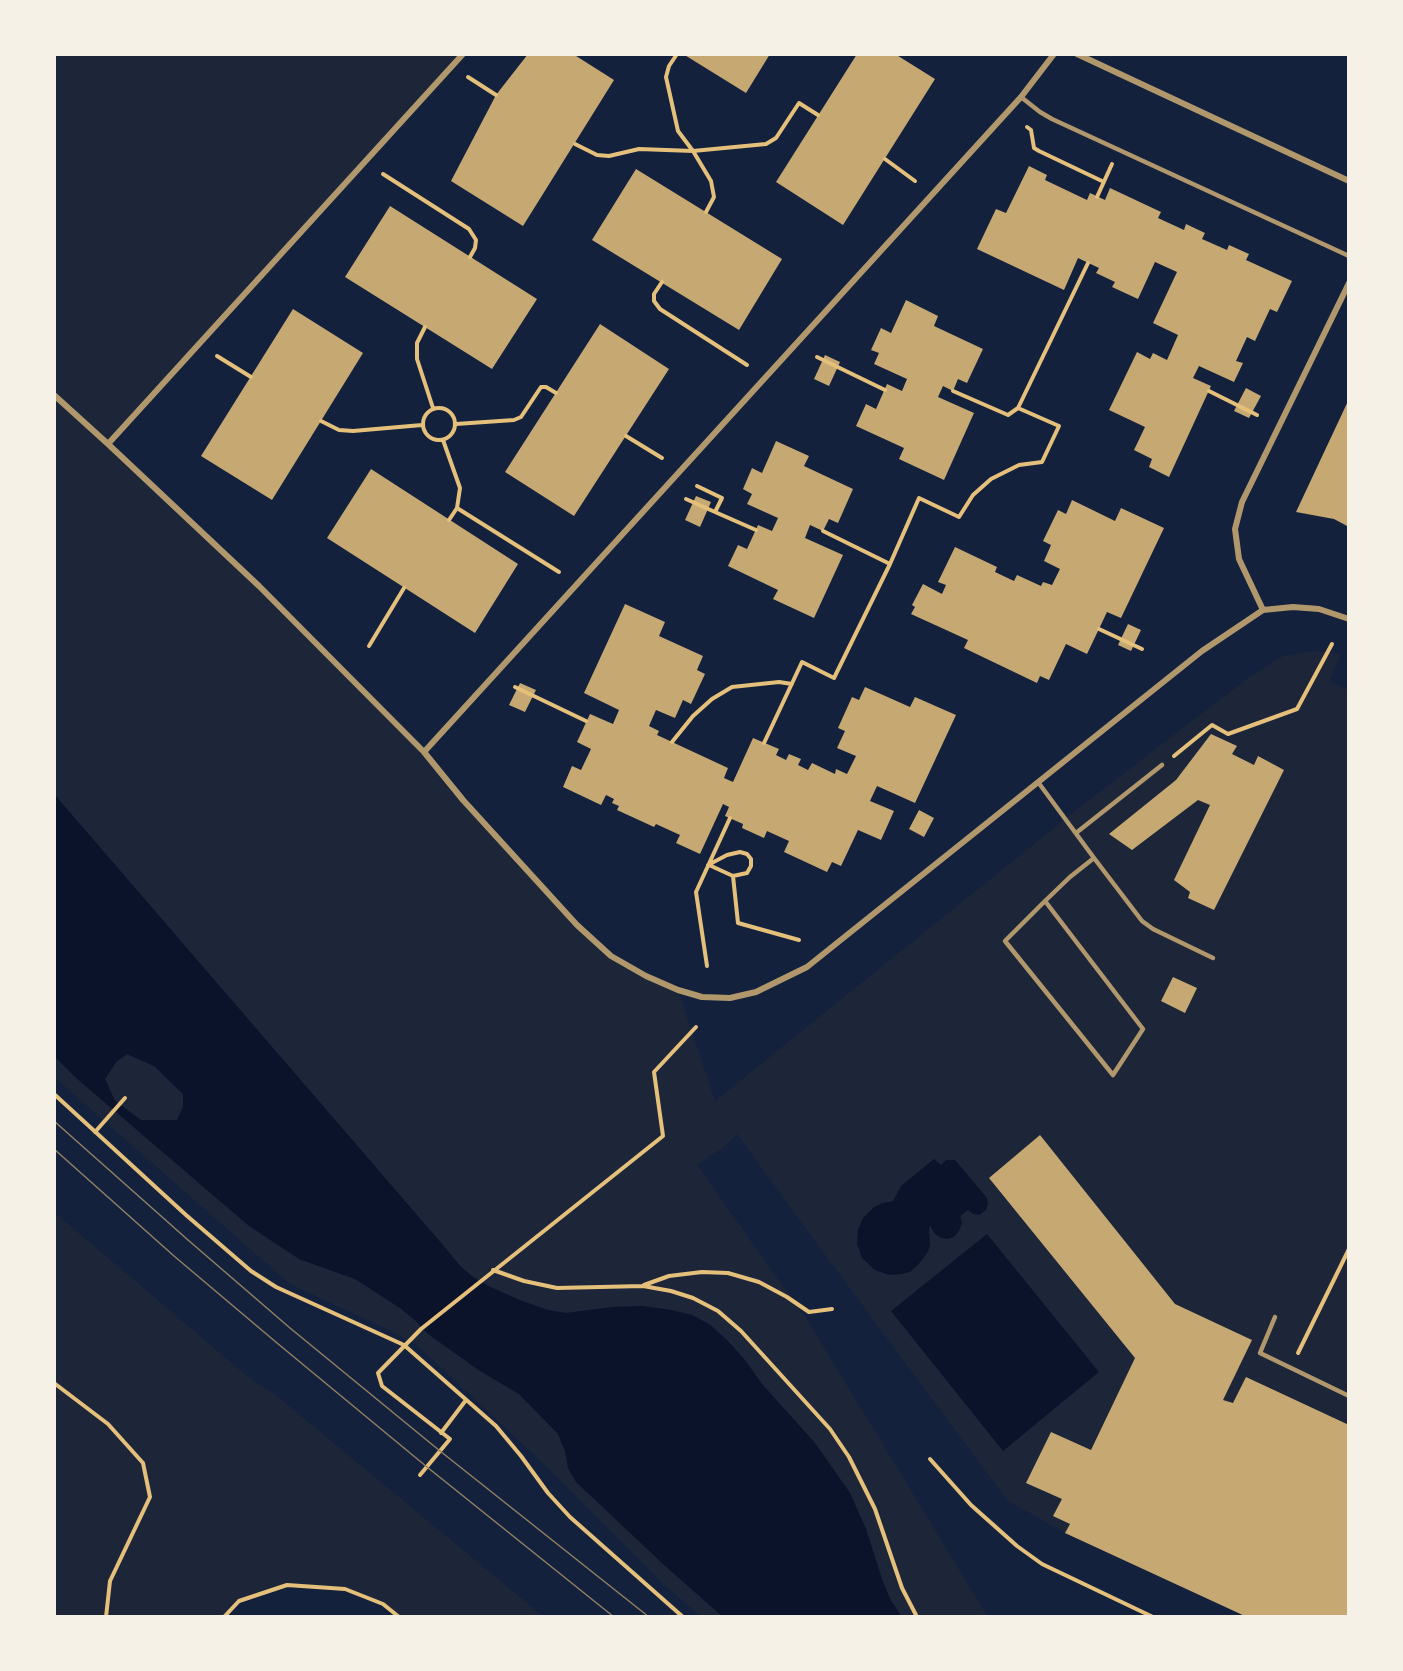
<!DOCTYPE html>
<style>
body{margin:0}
#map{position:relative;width:1403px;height:1671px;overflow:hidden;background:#14213d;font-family:Lato,sans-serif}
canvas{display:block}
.frame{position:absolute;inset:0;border:56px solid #f6f1e7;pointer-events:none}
</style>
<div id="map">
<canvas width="1403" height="1671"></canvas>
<div class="frame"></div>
</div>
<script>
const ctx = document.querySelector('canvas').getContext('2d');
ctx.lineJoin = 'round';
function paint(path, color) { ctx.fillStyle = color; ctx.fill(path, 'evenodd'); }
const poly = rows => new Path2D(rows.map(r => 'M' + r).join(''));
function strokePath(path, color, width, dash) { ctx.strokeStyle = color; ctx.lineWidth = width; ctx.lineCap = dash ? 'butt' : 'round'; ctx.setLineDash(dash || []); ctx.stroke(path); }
paint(poly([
 [54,54,463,54,109,444,259,586,424,752,577,925,611,956,678,990,715,1101,1075,811,1248,678,1283,656,1314,651,1341,654,1329,682,1349,689,1349,1617,1065,1533,1007,1500,806,1229,737,1134,724,1147,697,1165,809,1323,988,1617,902,1617,891,1601,883,1581,866,1529,850,1493,815,1443,762,1384,745,1360,727,1340,709,1324,692,1315,671,1310,642,1306,612,1307,566,1313,548,1310,522,1301,488,1286,472,1276,461,1267,442,1244,54,794],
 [127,1054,154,1066,183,1094,184,1107,177,1120,141,1120,115,1101,105,1079,116,1062],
 [54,1056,75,1077,299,1259,355,1279,400,1308,416,1321,428,1334,480,1371,519,1394,558,1434,565,1451,568,1468,663,1564,723,1617,702,1617,663,1584,546,1466,417,1345,389,1330,290,1284,54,1077],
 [54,1212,247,1376,278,1397,544,1617,399,1617,383,1604,345,1589,287,1585,240,1601,224,1617,54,1617]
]), '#1d2539');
paint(poly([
 [54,794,442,1244,461,1267,472,1276,488,1286,522,1301,548,1310,566,1313,612,1307,642,1306,671,1310,692,1315,709,1324,727,1340,745,1360,762,1384,815,1443,850,1493,866,1529,883,1582,891,1601,902,1617,723,1617,663,1564,576,1482,568,1468,565,1451,558,1434,519,1394,480,1371,428,1334,416,1321,400,1308,355,1279,299,1259,249,1226,75,1077,54,1056],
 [127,1054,154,1066,183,1094,183,1107,177,1120,141,1120,115,1101,105,1079,116,1062],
 [934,1159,941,1165,946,1160,955,1160,987,1198,988,1204,986,1210,979,1215,973,1214,968,1210,960,1216,962,1223,959,1231,954,1237,947,1239,941,1238,935,1234,930,1226,929,1228,930,1245,928,1252,918,1265,910,1272,902,1274,889,1275,875,1270,862,1258,857,1244,858,1230,863,1218,874,1207,883,1203,893,1201,901,1186],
 [987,1234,1099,1372,1003,1451,891,1311]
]), '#0b132b');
paint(poly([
 [528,54,573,54,614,80,523,226,451,181,496,95],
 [683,54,770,54,746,93],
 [857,54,895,54,935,79,843,225,776,182],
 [1029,166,1047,175,1045,180,1087,200,1090,193,1105,200,1110,188,1161,212,1158,218,1184,230,1186,224,1205,233,1202,239,1227,250,1229,245,1249,254,1246,260,1292,281,1277,312,1270,309,1255,341,1247,337,1236,361,1243,363,1234,382,1199,366,1193,378,1211,386,1169,477,1149,467,1152,459,1134,450,1145,427,1109,410,1137,352,1150,359,1153,353,1167,360,1178,335,1153,323,1177,272,1155,262,1138,299,1112,287,1115,282,1096,273,1099,268,1078,258,1064,290,977,249,996,209,1006,213],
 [636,169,782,259,739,330,592,240],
 [390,206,537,299,492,369,345,277],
 [906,300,938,316,934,326,983,349,967,383,958,379,953,391,943,386,938,397,974,413,944,480,899,459,904,448,856,426,866,404,876,409,887,384,902,391,907,379,874,364,879,353,871,350,881,328,891,333],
 [293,309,363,353,272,500,201,456],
 [600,324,669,369,574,516,505,472],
 [825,355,840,362,829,386,814,379],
 [1246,388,1261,396,1249,418,1234,411],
 [1349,399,1349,527,1334,519,1296,512],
 [776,441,809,456,804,466,853,489,838,523,829,519,823,531,810,525,805,538,843,555,814,618,773,599,778,590,728,566,738,545,747,549,758,525,772,531,778,518,747,504,752,494,743,489,752,468,762,473],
 [371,469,518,564,475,633,327,538],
 [696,496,711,502,700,527,685,520],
 [1072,500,1115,521,1121,508,1164,528,1121,618,1107,612,1087,654,1066,644,1049,680,1040,676,1037,683,964,648,968,640,911,614,915,607,912,605,923,584,942,594,946,585,938,582,955,547,997,567,995,572,1014,581,1017,575,1041,586,1043,582,1052,585,1060,569,1044,561,1051,545,1043,541,1058,510,1066,514],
 [625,604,665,622,659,636,703,656,697,670,705,674,691,704,683,700,675,718,656,710,649,726,659,731,657,735,728,768,724,778,733,782,753,738,779,749,776,755,786,760,789,754,801,759,798,765,808,770,812,763,835,774,836,769,847,774,856,756,837,748,845,731,838,728,852,697,859,700,865,687,910,707,915,697,956,715,915,803,877,786,870,801,894,811,881,840,858,830,841,866,832,862,827,872,784,852,789,841,767,831,764,838,742,828,743,824,725,816,729,807,723,804,700,854,676,843,680,835,656,824,654,827,617,810,619,806,612,803,614,799,606,795,601,805,563,787,572,766,581,770,591,749,577,742,590,714,613,724,619,710,584,693],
 [1128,624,1141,630,1131,651,1118,645],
 [520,683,536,690,525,712,509,705],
 [1211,734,1237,746,1232,754,1254,765,1258,756,1284,770,1214,910,1188,898,1190,892,1174,880,1210,805,1198,800,1132,850,1109,834,1176,780],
 [919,810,934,818,924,837,909,829],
 [1173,977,1197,988,1185,1013,1161,1001],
 [1040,1135,1175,1304,1252,1340,1223,1400,1233,1403,1246,1377,1349,1425,1349,1617,1247,1617,1065,1533,1070,1524,1053,1516,1062,1499,1026,1483,1051,1432,1091,1450,1135,1358,989,1178]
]), '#c6a872');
strokePath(poly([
 [677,54,669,66,666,77,678,131,693,151,711,181,714,197,706,212],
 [468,77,496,95],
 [1027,127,1031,130,1034,148,1039,151,1104,182],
 [575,144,597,155,609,156,639,149,693,151,766,144,776,138,799,103,818,115],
 [885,159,915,181],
 [383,174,469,229,476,240,475,248,470,257],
 [1097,197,1112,164],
 [662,282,654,294,654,301,660,309,747,365],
 [425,327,417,343,417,359,433,408],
 [217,356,251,377],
 [817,357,885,390],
 [953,391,1008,415,1018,408],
 [1209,391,1257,415],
 '423 424a16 16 0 1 1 32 0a16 16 0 1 1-32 0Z',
 [321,421,339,430,353,431,422,425],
 [456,424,514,420,521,417,541,387,546,387,556,393],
 [626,436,662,458],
 [443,440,460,488,457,508,449,520],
 [697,486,722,498,715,512,756,530],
 [686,499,715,512],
 [457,508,559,572],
 [823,531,890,564],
 [1099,629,1142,649],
 [369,646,404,588],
 [515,687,586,721],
 [672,742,693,716,712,699,732,687,779,682,792,684],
 [764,743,802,662,834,678,890,564,919,498,959,517,973,495,991,479,1019,465,1042,462,1059,426,1018,408,1088,263],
 [1174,756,1212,725,1228,734,1297,709,1332,644],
 [708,865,727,855,740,852,747,854,751,859,751,866,747,873,733,876,738,923,799,940],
 [709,865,733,876],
 [707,966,696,892,730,818],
 [54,1094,186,1215,251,1271,276,1287,404,1345,496,1426,521,1456,548,1493,570,1517,683,1617],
 [95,1132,125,1098],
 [493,1270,524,1281,557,1288,643,1286,671,1291,693,1298,718,1311,741,1331,830,1429,849,1457,875,1509,902,1588,917,1617],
 [644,1285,669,1276,702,1272,728,1273,759,1282,787,1297,809,1312,832,1309],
 [1298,1353,1349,1249],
 [54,1383,108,1424,143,1463,150,1497,110,1581,106,1617],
 [441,1433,466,1400],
 [930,1459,971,1505,1017,1546,1042,1564,1153,1617],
 [420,1475,450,1439,382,1386,378,1373,421,1329,663,1136,654,1072,696,1027],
 [224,1617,239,1601,287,1585,345,1589,383,1604,399,1617]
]), '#e5c07b', 4);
strokePath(poly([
 [1021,97,1040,112,1052,119,1349,256],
 [1038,782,1094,858,1070,877,1045,901,1005,941,1113,1075,1143,1029,1045,901],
 [1076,833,1162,765],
 [1094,858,1142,921,1153,929,1213,958],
 [1275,1317,1260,1353,1349,1396]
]), '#b1986c', 4.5);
strokePath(poly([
 [1077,54,1349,181],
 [54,395,108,444,259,586,424,752,463,800,577,925,611,956,646,976,678,990,702,997,730,998,756,992,807,967,1202,651,1263,610,1293,607,1319,609,1349,619],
 [108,444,463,54],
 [1263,610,1239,559,1235,529,1242,502,1349,283],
 [424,752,1021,97,1054,54]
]), '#b1986c', 6);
strokePath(poly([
 [54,1121,188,1240,290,1328,440,1451,649,1617],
 [54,1149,174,1256,277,1343,427,1467,614,1617]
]), '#918062', 1.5);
</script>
